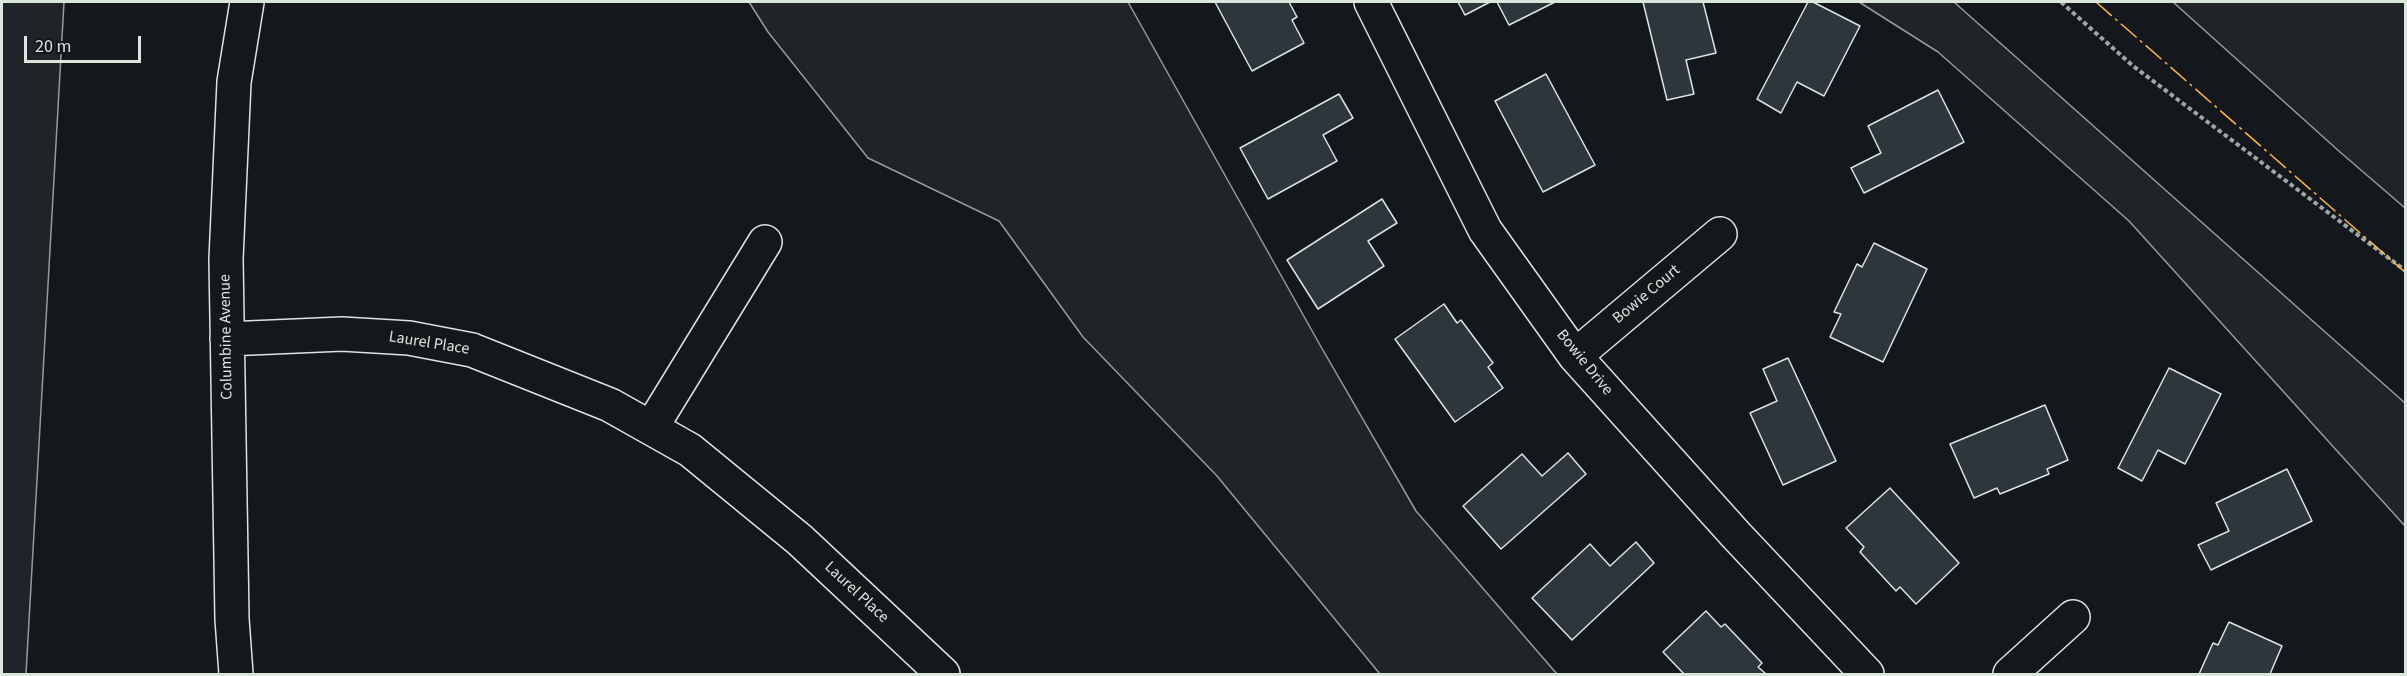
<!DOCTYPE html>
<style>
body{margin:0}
#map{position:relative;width:2407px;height:676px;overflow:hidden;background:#14181c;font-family:"Source Sans 3",sans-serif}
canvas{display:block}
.frame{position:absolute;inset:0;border:3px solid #d8e6dc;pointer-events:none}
.scale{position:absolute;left:24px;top:36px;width:117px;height:27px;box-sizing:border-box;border:3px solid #d8e6dc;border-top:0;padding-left:8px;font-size:18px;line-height:21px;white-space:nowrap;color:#d8e6dc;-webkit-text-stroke:4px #14181c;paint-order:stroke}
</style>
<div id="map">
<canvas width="2407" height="676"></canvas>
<div class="frame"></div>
<div class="scale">20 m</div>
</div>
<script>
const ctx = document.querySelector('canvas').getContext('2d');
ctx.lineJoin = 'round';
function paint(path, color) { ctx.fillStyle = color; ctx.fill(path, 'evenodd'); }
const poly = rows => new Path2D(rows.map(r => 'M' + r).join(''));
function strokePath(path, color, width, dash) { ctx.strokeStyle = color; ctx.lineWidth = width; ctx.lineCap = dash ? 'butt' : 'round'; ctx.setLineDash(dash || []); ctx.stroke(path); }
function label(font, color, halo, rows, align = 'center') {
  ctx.font = font + ' "Source Sans 3",sans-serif'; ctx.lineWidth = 4.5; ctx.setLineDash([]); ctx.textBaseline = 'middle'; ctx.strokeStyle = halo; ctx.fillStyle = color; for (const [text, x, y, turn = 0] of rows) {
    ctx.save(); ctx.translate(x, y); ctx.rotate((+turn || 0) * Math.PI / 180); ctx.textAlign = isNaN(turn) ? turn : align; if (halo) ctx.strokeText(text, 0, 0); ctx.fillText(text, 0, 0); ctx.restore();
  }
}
const green = poly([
 [2,2,64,2,26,674,2,674,2,2],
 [749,2,1128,2,1320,345,1416,511,1557,674,1380,674,1217,476,1083,337,999,221,868,158,768,32,749,2],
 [1859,2,1954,2,2405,403,2405,526,2129,221,1938,52,1859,2],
 [2173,2,2405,2,2405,208,2340,152,2173,2]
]);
paint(green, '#202428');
strokePath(green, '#939e99', 1.5);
const building = poly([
 [1215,2,1289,2,1297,17,1292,20,1304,43,1252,71,1215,2],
 [1458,2,1490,2,1465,15,1458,2],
 [1497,2,1555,2,1509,25,1497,2],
 [1643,2,1703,2,1716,53,1686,60,1694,94,1667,100,1643,2],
 [1808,2,1813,2,1860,26,1824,96,1797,82,1781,113,1757,99,1808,2],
 [1546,74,1595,165,1543,192,1495,101,1546,74],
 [1938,90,1964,142,1864,193,1851,168,1881,153,1868,126,1938,90],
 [1339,94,1353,118,1323,135,1337,161,1268,199,1240,148,1339,94],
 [1382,199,1397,223,1368,241,1384,266,1318,309,1287,260,1382,199],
 [1874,243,1927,269,1883,362,1830,337,1841,314,1834,312,1857,264,1862,267,1874,243],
 [1444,304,1457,323,1461,320,1493,363,1488,367,1503,388,1455,422,1395,339,1444,304],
 [1788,358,1836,461,1783,485,1750,413,1777,401,1763,369,1788,358],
 [2169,368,2221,394,2185,464,2158,450,2142,481,2118,468,2169,368],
 [2045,405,2068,460,2047,469,2049,474,2000,494,1997,488,1974,498,1950,444,2045,405],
 [1568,453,1586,474,1501,549,1463,506,1522,454,1542,476,1568,453],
 [2287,469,2312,521,2211,570,2198,545,2229,531,2216,503,2287,469],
 [1890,488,1959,563,1916,604,1900,587,1896,591,1860,552,1864,547,1846,528,1890,488],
 [1636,542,1654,563,1572,640,1532,598,1590,544,1610,566,1636,542],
 [1706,611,1721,627,1725,624,1762,663,1758,667,1766,674,1684,674,1663,652,1706,611],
 [2229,622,2282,646,2270,674,2199,674,2213,643,2218,645,2229,622]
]);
paint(building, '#2c363c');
strokePath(building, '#d8e6dc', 1.5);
const minor = poly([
 [1371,2,1485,230,1575,356,1736,535,1867,674],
 [227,339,342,334,409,338,472,350,610,405,690,450,800,540,943,674],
 [1575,356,1720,234],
 [651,428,765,242],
 [236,674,232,619,226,259,234,82,247,2],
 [2010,674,2073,617]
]);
strokePath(minor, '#d8e6dc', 36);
strokePath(poly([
 [2061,2,2133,66,2406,271]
]), '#9da8a2', 4, [4.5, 3]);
strokePath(minor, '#14181c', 33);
strokePath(poly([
 [2096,2,2406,273]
]), '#ffb74d', 1.5, [21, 4.5, 3, 4.5]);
label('16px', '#d8e6dc', '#14181c', [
 ["Bowie Court",1647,295,-40],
 ["Columbine Avenue",227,337,-91],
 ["Laurel Place",429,344,9],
 ["Bowie Drive",1584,363,51],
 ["Laurel Place",856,593,43]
]);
</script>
